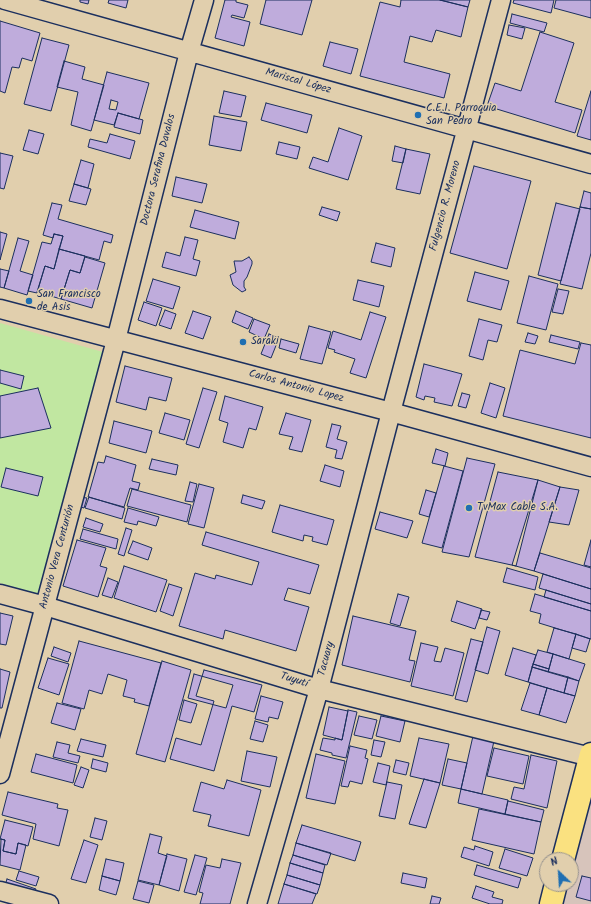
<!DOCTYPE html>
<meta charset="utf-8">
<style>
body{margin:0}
#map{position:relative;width:591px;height:904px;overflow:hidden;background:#e1cfad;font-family:Kalam,sans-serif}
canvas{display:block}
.north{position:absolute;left:539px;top:852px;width:40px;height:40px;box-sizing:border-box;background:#e1cfad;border:1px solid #928f8d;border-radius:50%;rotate:335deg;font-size:11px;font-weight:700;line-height:16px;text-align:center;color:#1b2f5e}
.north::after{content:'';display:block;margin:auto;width:14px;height:18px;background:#1f6fb2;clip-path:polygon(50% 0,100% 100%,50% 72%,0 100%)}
</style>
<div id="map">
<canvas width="591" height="904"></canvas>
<div class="north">N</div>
</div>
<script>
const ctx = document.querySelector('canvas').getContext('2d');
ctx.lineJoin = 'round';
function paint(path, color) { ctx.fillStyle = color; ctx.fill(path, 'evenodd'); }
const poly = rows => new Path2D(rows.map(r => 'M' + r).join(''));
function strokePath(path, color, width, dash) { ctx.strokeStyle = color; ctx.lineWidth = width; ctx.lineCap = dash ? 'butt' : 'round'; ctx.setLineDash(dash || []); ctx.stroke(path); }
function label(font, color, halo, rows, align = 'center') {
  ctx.font = font + ' Kalam,sans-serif'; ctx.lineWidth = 3; ctx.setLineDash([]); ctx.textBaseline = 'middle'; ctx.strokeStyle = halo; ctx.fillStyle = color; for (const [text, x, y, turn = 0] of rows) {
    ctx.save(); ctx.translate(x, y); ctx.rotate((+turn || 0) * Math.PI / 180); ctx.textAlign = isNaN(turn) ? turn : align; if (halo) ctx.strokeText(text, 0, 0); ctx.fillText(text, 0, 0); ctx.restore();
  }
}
paint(poly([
 [591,795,591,904,562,904,567,884,571,884,571,871]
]), '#d7c4bb');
paint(poly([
 [0,323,103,352,38,594,0,583]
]), '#c1e7a1');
const building = poly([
 [80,0,89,0,88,4,80,2,80,0],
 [109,0,128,0,126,8,108,3,109,0],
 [225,0,236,0,236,2,248,5,244,18,232,15,231,17,250,22,244,46,215,38,225,0],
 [266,0,312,0,302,35,260,24,266,0],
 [401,0,440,0,468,7,461,37,436,30,432,42,410,36,404,62,450,74,444,98,360,76,380,2,400,7,401,0],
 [440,0,470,0,468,7,440,0],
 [514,0,554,0,551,13,513,3,514,0],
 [556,0,591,0,591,18,554,8,556,0],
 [512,14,547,23,544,32,510,23,512,14],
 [0,21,40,33,32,61,22,58,19,68,12,67,5,93,0,91,0,21],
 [509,25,525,28,522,39,507,35,509,25],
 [540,32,574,43,555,102,582,110,575,133,487,106,495,83,521,91,540,32],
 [42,38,69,45,51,111,24,104,42,38],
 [330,42,358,49,351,74,323,66,330,42],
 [64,61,85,67,82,79,104,85,91,131,71,125,78,92,57,87,64,61],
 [107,72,149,83,139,119,118,113,114,125,94,120,107,72],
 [111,100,118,102,116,110,109,109,111,100],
 [224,91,246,96,241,117,219,113,224,91],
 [591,91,591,140,577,136,591,91],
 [266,103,312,115,307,133,261,120,266,103],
 [118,113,143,120,140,134,114,127,118,113],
 [214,116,247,122,241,151,209,145,214,116],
 [339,128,362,136,348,180,309,168,313,157,328,162,339,128],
 [29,130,44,134,38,154,23,150,29,130],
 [110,134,135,141,130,159,88,147,90,139,107,143,110,134],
 [279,142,300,147,297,159,276,154,279,142],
 [395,146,406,149,403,163,392,161,395,146],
 [406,149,430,154,420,194,396,189,406,149],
 [0,153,13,156,4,189,0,188,0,153],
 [81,160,94,164,88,188,74,184,81,160],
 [474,166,531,181,507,269,450,253,474,166],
 [176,177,207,184,202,203,172,196,176,177],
 [74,184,91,189,86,205,69,201,74,184],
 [584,191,591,193,591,209,580,207,584,191],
 [52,203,62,205,58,219,113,235,111,243,104,241,99,260,59,249,63,236,54,234,53,238,43,235,52,203],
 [556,203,580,209,561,281,538,275,556,203],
 [322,207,340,212,337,221,319,215,322,207],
 [580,207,591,209,591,253,582,289,560,284,580,207],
 [195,210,239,222,235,239,190,227,195,210],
 [0,232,7,234,0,260,0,232],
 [54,234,63,236,54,269,45,266,37,293,28,291,42,242,51,244,54,234],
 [185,237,198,240,193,259,200,261,196,276,162,267,166,252,180,256,185,237],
 [18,238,29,241,20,271,33,275,27,295,4,288,18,238],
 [376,243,395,248,391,267,371,262,376,243],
 [59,249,85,256,80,273,70,270,61,299,37,292,45,266,54,269,59,249],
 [85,257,105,263,92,308,61,299,70,270,80,273,85,257],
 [249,257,252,261,252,264,247,277,244,281,244,287,246,290,242,292,233,285,230,275,236,272,234,261,242,261,249,257],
 [0,269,9,271,4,288,0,287,0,269],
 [475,272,509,281,501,310,467,301,475,272],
 [529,276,558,284,546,330,517,323,529,276],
 [153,279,180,287,173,309,146,301,153,279],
 [358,280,384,286,379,307,353,300,358,280],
 [558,289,569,291,563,314,552,312,558,289],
 [144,302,162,308,156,326,138,320,144,302],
 [165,310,176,314,171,329,159,325,165,310],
 [193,311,211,317,203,339,185,333,193,311],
 [236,311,253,318,248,329,232,322,236,311],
 [370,312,386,317,366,378,350,373,355,359,334,352,335,350,328,348,333,331,361,340,370,312],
 [254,319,270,325,264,339,249,332,254,319],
 [479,319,502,325,497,342,488,340,483,360,469,356,479,319],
 [309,326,331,332,322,364,300,359,309,326],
 [528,333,538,336,535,344,525,342,528,333],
 [269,334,279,338,271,358,261,354,269,334],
 [551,335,580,342,578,349,549,342,551,335],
 [281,339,299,344,296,353,279,348,281,339],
 [581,343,591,345,591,438,503,416,520,350,575,364,581,343],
 [424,364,462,374,452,406,434,402,435,398,425,396,424,400,416,397,424,364],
 [125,366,172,378,166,401,149,397,146,410,116,402,125,366],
 [0,370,24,376,21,389,0,383,0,370],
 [490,383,505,388,496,418,481,413,490,383],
 [38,388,51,428,0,438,0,396,38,388],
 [203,388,217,392,199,448,186,444,203,388],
 [462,393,470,395,466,408,458,406,462,393],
 [225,396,263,407,256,430,249,428,243,448,223,442,228,423,219,420,225,396],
 [165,413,190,420,184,440,159,433,165,413],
 [286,413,311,420,302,452,289,449,293,437,279,434,286,413],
 [114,421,152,431,146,453,109,443,114,421],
 [332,424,341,426,337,439,347,442,342,459,335,458,337,450,326,447,332,424],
 [436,449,448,453,445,466,432,463,436,449],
 [106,456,136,465,132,481,140,483,138,490,130,488,124,507,88,497,98,462,104,463,106,456],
 [467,458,495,464,469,557,442,552,467,458],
 [152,459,178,465,176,475,149,469,152,459],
 [325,465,344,471,340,487,320,481,325,465],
 [444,466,463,471,442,548,422,543,444,466],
 [6,468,43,477,38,496,1,487,6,468],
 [498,472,538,480,516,566,475,557,498,472],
 [538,480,560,487,534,571,512,565,538,480],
 [190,482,197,484,193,502,185,501,190,482],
 [199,484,214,488,204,528,188,524,199,484],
 [560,487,579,490,569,525,549,522,560,487],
 [132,489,191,505,187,522,127,506,132,489],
 [426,490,436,493,429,517,419,514,426,490],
 [243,495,265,501,262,509,241,503,243,495],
 [79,497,87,498,84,508,77,506,79,497],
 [89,497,125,508,122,519,85,508,89,497],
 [280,505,334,520,327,545,312,541,313,537,304,535,303,541,272,532,280,505],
 [128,508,159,517,156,526,138,521,137,525,124,522,128,508],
 [380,512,413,521,407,538,375,529,380,512],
 [86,518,103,524,100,532,83,527,86,518],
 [126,528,132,530,124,556,118,554,126,528],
 [83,529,118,539,116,549,80,539,83,529],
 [206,532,319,565,310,594,288,588,284,600,309,607,296,651,225,630,223,639,179,626,195,573,215,579,216,575,252,585,259,562,202,545,206,532],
 [77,540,106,548,100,566,107,568,98,597,63,586,77,540],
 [591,540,591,567,584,565,591,540],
 [133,541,152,548,148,560,128,553,133,541],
 [540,553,591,568,591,589,534,571,540,553],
 [124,566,167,580,156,612,114,598,124,566],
 [507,568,538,577,535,590,503,582,507,568],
 [543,574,591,589,591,604,539,588,543,574],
 [108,578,118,582,112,598,102,595,108,578],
 [169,584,182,588,173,616,160,611,169,584],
 [546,590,591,604,591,611,544,597,546,590],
 [398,594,409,597,400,626,390,623,398,594],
 [535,594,591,611,591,639,539,623,541,614,530,611,535,594],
 [457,601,482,609,475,629,451,621,457,601],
 [481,610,490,612,487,620,479,618,481,610],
 [0,613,13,616,6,645,0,644,0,613],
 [353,616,416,631,409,660,415,661,410,682,342,665,353,616],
 [487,627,500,631,488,674,475,670,487,627],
 [554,628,576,634,569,659,547,652,554,628],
 [576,634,590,639,586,652,572,648,576,634],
 [471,639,483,642,467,702,455,699,471,639],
 [79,641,161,663,149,706,134,702,135,699,123,696,127,680,108,674,102,694,89,690,84,709,62,703,79,641],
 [421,643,438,647,434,661,441,662,445,648,464,653,453,696,411,686,421,643],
 [54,647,71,653,68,662,51,656,54,647],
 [513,648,536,655,528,682,505,675,513,648],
 [538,650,553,654,549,669,533,664,538,650],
 [553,654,585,664,579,681,548,672,553,654],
 [48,658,69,664,59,695,38,688,48,658],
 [162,661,191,670,165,762,136,754,162,661],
 [533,664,549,669,548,672,532,667,533,664],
 [532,667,568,677,564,693,528,682,532,667],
 [0,669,10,672,2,708,0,708,0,669],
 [204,670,262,685,254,712,232,706,214,771,170,759,176,738,201,745,214,701,196,696,204,670],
 [194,674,233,685,226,708,188,698,194,674],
 [568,677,579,681,575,696,564,693,568,677],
 [530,683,547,688,539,715,521,710,530,683],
 [547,688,575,696,566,723,539,715,547,688],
 [261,696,283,702,278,719,269,717,268,722,255,719,261,696],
 [184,700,197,704,191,723,179,720,184,700],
 [57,703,81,709,75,730,51,723,57,703],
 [329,707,348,711,342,740,323,735,329,707],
 [348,710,357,712,346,758,332,755,332,753,320,750,323,738,335,740,335,738,342,740,348,710],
 [359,716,377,720,372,739,354,735,359,716],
 [381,716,405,721,400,742,376,736,381,716],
 [255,721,268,725,263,742,250,739,255,721],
 [473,736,494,741,482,794,461,789,473,736],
 [419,738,449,744,440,783,410,776,419,738],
 [81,739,106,745,103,757,77,751,81,739],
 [374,740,385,742,381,757,371,755,374,740],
 [57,742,70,745,68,753,80,756,78,763,53,757,57,742],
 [350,746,367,750,365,758,368,759,362,784,350,781,348,787,341,786,350,746],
 [494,748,529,756,523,784,487,776,494,748],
 [247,751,277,757,270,787,241,781,247,751],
 [36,754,77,765,73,783,31,772,36,754],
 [316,754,345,761,335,804,306,798,316,754],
 [531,755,557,761,547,808,511,799,514,787,524,789,531,755],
 [93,759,108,763,106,772,91,768,93,759],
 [448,759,467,763,461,789,442,785,448,759],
 [396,760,409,763,406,775,393,772,396,760],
 [378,763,390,766,386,785,373,782,378,763],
 [81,767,89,770,83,788,74,785,81,767],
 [424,779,440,783,426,828,409,824,424,779],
 [227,780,261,790,249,836,208,826,211,815,193,811,201,782,224,789,227,780],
 [387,782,402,785,395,819,379,816,387,782],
 [461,789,508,800,505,814,458,803,461,789],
 [8,792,58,804,57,808,68,810,59,846,33,839,36,824,2,815,8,792],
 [508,801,544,810,541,822,505,814,508,801],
 [479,809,541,822,534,854,472,840,479,809],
 [95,818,107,821,102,840,90,837,95,818],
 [5,820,33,827,28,846,18,843,16,854,3,851,5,840,0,839,5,820],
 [302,825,361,842,355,861,296,843,302,825],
 [150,834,162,837,158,853,167,856,159,885,138,880,150,834],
 [1,839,5,840,3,851,16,854,18,843,26,845,20,870,0,865,1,839],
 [84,840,98,845,86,883,71,879,84,840],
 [296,843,331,853,327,865,293,855,296,843],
 [475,846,493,852,489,866,461,857,464,847,474,850,475,846],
 [505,849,533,858,527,876,499,868,505,849],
 [167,854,187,859,179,891,159,885,167,854],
 [195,855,207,858,196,895,184,892,195,855],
 [293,855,325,865,323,873,290,863,293,855],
 [106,859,124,863,120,881,102,876,106,859],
 [222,859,241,863,230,904,200,904,203,893,199,892,206,865,220,868,222,859],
 [290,863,323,873,320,885,287,875,290,863],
 [477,865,521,878,518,888,474,875,477,865],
 [19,871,39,877,36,886,16,880,19,871],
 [403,873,427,878,425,888,401,883,403,873],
 [287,875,320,885,317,894,284,884,287,875],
 [102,876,120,881,116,895,99,890,102,876],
 [582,876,591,878,591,901,576,897,582,876],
 [7,879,36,889,33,896,5,886,7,879],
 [138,881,154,885,149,903,133,899,138,881],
 [284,884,316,894,312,904,278,904,284,884],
 [476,886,494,892,492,897,503,900,502,904,490,904,472,898,476,886],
 [432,896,441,898,439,904,430,904,432,896]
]);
paint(building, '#bfacdc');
strokePath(building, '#1b2f5e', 1);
const minor = poly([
 [5,0,591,164],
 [0,309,391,412,591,467],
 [0,594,45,606,319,689,591,757],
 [0,774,116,340,189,52,204,0],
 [0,891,49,904],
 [257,904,319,689,391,412,501,0]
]);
const major = poly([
 [563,860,591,754],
 [551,904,556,884]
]);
strokePath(minor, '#1b2f5e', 21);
strokePath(major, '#1b2f5e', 25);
strokePath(minor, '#e1cfad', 18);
strokePath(major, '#fae180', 22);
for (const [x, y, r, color] of [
 [418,115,4,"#1f6fb2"],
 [29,301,4,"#1f6fb2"],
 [243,342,4,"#1f6fb2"],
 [469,508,4,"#1f6fb2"]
]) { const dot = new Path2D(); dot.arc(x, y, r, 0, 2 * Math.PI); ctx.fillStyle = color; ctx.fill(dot); strokePath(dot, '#e1cfad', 1.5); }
label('11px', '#1b2f5e', '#e1cfad', [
 ["Mariscal López",298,82,16],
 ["Doctora Serafina Davalos",159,170,-76],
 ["Fulgencio R. Moreno",446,206,-75],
 ["Carlos Antonio Lopez",296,387,15],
 ["Antonio Vera Centurión",58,557,-75],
 ["Tacuary",327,659,-75],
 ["Tuyutí",294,681,17]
]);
label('11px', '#1b2f5e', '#e1cfad', [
 ["C.E.I. Parroquia",426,109],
 ["San Pedro",426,122],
 ["San Francisco",37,295],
 ["de Asis",37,308],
 ["Saraki",251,342],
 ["TvMax Cable S.A.",477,508]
], 'left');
</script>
